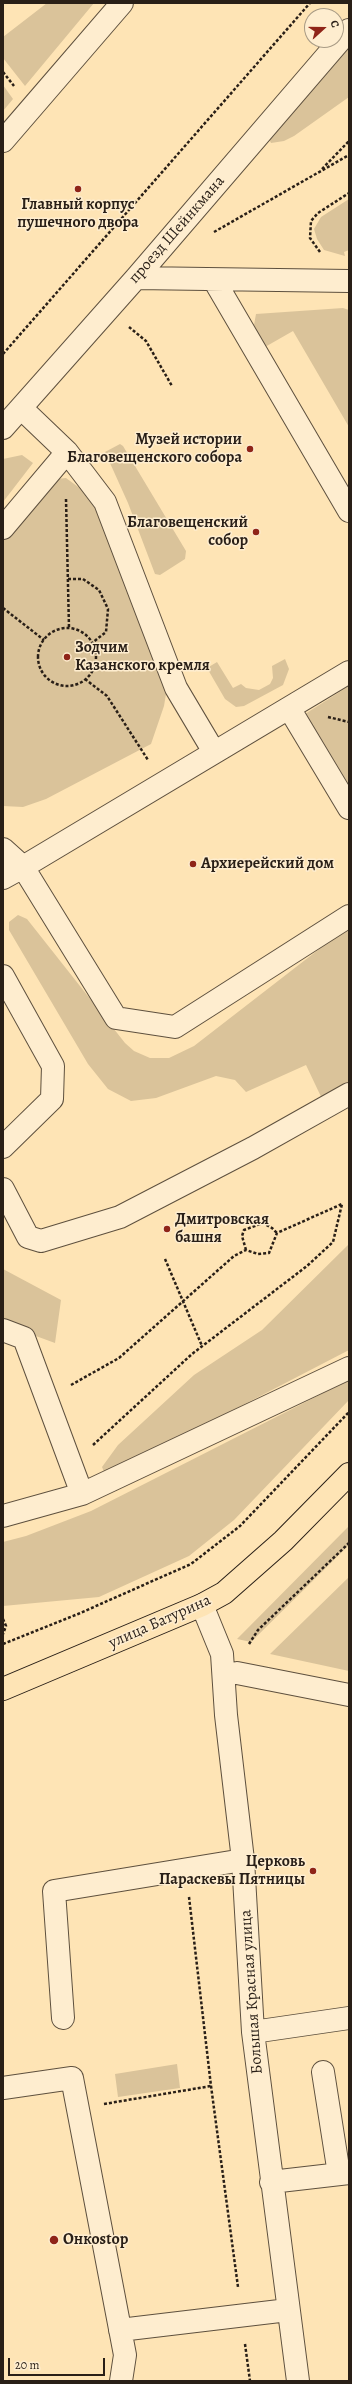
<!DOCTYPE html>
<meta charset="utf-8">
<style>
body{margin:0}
#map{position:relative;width:352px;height:2384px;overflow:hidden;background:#fee4b5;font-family:Alegreya,serif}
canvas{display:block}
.frame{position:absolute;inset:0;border:4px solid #291f17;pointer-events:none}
.north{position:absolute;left:304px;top:8px;width:40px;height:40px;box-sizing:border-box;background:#feedcf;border:1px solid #a99b85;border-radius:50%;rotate:69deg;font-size:11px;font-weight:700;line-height:16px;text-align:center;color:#291f17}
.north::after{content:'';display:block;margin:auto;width:14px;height:18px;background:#8f2418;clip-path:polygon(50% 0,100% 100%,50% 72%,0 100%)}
.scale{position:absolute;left:8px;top:2358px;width:97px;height:18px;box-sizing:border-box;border:2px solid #291f17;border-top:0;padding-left:5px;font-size:12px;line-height:14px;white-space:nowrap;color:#291f17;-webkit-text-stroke:3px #feedcf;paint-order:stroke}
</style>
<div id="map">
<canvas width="352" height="2384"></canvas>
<div class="frame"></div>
<div class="north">С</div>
<div class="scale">20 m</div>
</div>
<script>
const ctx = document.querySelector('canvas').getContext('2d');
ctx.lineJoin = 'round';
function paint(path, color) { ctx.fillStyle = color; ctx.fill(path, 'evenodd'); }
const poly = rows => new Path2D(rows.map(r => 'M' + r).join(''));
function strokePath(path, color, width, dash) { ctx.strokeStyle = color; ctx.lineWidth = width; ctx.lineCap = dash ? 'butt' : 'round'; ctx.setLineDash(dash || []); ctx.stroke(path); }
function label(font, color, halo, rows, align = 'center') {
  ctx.font = font + ' Alegreya,serif'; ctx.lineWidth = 3; ctx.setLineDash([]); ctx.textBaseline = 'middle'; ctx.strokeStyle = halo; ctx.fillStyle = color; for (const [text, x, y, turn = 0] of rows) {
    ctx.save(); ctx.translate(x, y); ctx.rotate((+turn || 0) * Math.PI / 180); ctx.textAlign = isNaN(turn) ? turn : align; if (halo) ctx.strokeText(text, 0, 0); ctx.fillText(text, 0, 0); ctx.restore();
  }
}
paint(poly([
 [47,3,94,3,25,86,3,58,3,37],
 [349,42,349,97,294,136,284,141,271,143,268,137],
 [3,85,13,99,3,111],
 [349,199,349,250,344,252,345,256,324,250,317,239,314,229,321,217],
 [343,308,349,310,349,427,293,331,265,347,254,325,256,314],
 [120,444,123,446,186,551,185,559,160,575,155,574,128,503,105,452],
 [22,455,33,463,3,502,3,459],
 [66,478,81,489,99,511,162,682,166,694,164,706,151,744,46,799,23,807,3,806,3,540,46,486,56,479],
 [285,659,289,669,283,685,244,706,236,707,225,699,207,668,217,662,233,688,241,684,246,688,259,690,270,684,273,678,272,666],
 [349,686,349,797,305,714],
 [18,915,27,919,125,1043,134,1051,150,1058,169,1058,194,1046,349,926,349,1089,324,1103,306,1065,246,1092,235,1080,216,1076,156,1098,131,1101,108,1089,88,1064,9,930,9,922],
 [349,1240,349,1350,106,1476,102,1467,118,1445,194,1375,262,1330,348,1245],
 [3,1269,61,1300,55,1343,3,1324],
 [349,1380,349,1400,234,1520,189,1556,99,1597,3,1606,3,1542,26,1536,91,1511],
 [349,1526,349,1545,251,1642,237,1639],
 [349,1577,349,1671,270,1654],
 [177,2064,180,2088,118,2097,115,2074]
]), '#dac39a');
const minor = poly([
 [3,141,122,3],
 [136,278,349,281],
 [214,280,349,511],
 [21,408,67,452,105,502,176,688,214,752],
 [3,428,136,278,349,30],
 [3,528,67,452],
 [289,708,349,808],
 [3,849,23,867,349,672],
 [3,878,23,867,116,1018,175,1027,349,916],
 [3,976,53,1066,52,1099,3,1147],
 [3,1189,28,1237,41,1241,120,1217,253,1148,349,1094],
 [3,1330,24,1338,82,1494],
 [3,1516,82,1494,349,1368],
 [202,1605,222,1654,226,1715,243,1860,253,2032,298,2381],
 [237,1673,349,1695],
 [63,2018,54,1891,243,1860],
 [253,2032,349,2018],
 [323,2072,339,2174],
 [3,2088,72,2078,125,2355,121,2381],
 [271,2182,349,2173],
 [120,2330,288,2310]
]);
const major = poly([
 [3,1689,202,1605,224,1593,283,1541,349,1474]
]);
strokePath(minor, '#5e503e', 24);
strokePath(major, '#291f17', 24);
strokePath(poly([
 [3,72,14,86],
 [322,169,349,141],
 [214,232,349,155],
 [320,252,310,238,311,221,318,213,349,193],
 [129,327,146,341,172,386],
 [3,354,310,3],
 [66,499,69,628],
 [68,579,83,579,99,590,108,609,106,632,92,643],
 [3,608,44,640],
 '38 657a29 29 0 1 1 58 0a29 29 0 1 1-58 0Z',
 [85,679,107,696,148,760],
 [328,717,349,722],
 [246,1250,242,1236,244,1230,263,1223,272,1228,277,1233],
 [165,1259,202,1346],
 [71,1385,119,1358,234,1256,246,1250,258,1254,269,1253,277,1233,342,1204],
 [93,1445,192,1354,307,1266,333,1242,342,1204],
 [3,1619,6,1626,3,1634],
 [3,1644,78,1614,191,1564,240,1526,349,1412],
 [249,1644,258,1630,349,1543],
 [189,1897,211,2086,238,2287],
 [104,2104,211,2086],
 [245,2344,250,2381]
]), '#291f17', 2.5, [3, 2]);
strokePath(minor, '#feedcf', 22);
strokePath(major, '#fee4b5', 22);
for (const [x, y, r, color] of [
 [78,189,4,"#8f2418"],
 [250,449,4,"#8f2418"],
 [256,532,4,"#8f2418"],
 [67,657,4,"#8f2418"],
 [193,864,4,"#8f2418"],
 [167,1229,4,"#8f2418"],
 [313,1871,4,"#8f2418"],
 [54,2240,5,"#8f2418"]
]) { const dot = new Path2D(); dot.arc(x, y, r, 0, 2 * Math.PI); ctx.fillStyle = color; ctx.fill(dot); strokePath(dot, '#feedcf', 1.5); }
label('bold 16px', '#291f17', '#feedcf', [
 ["Главный корпус",78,205,"center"],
 ["пушечного двора",78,223,"center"],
 ["Музей истории",242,440,"right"],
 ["Благовещенского собора",242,458,"right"],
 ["Благовещенский",248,523,"right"],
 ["собор",248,541,"right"],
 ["Зодчим",75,648],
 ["Казанского кремля",75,666],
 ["Архиерейский дом",201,864],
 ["Дмитровская",175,1220],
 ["башня",175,1238],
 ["Церковь",305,1862,"right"],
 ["Параскевы Пятницы",305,1880,"right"],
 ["Онкоstop",63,2240]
], 'left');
label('16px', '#291f17', '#feedcf', [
 ["проезд Шейнкмана",177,230,-49],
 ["улица Батурина",160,1622,-24],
 ["Большая Красная улица",252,1992,-94]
]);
</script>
